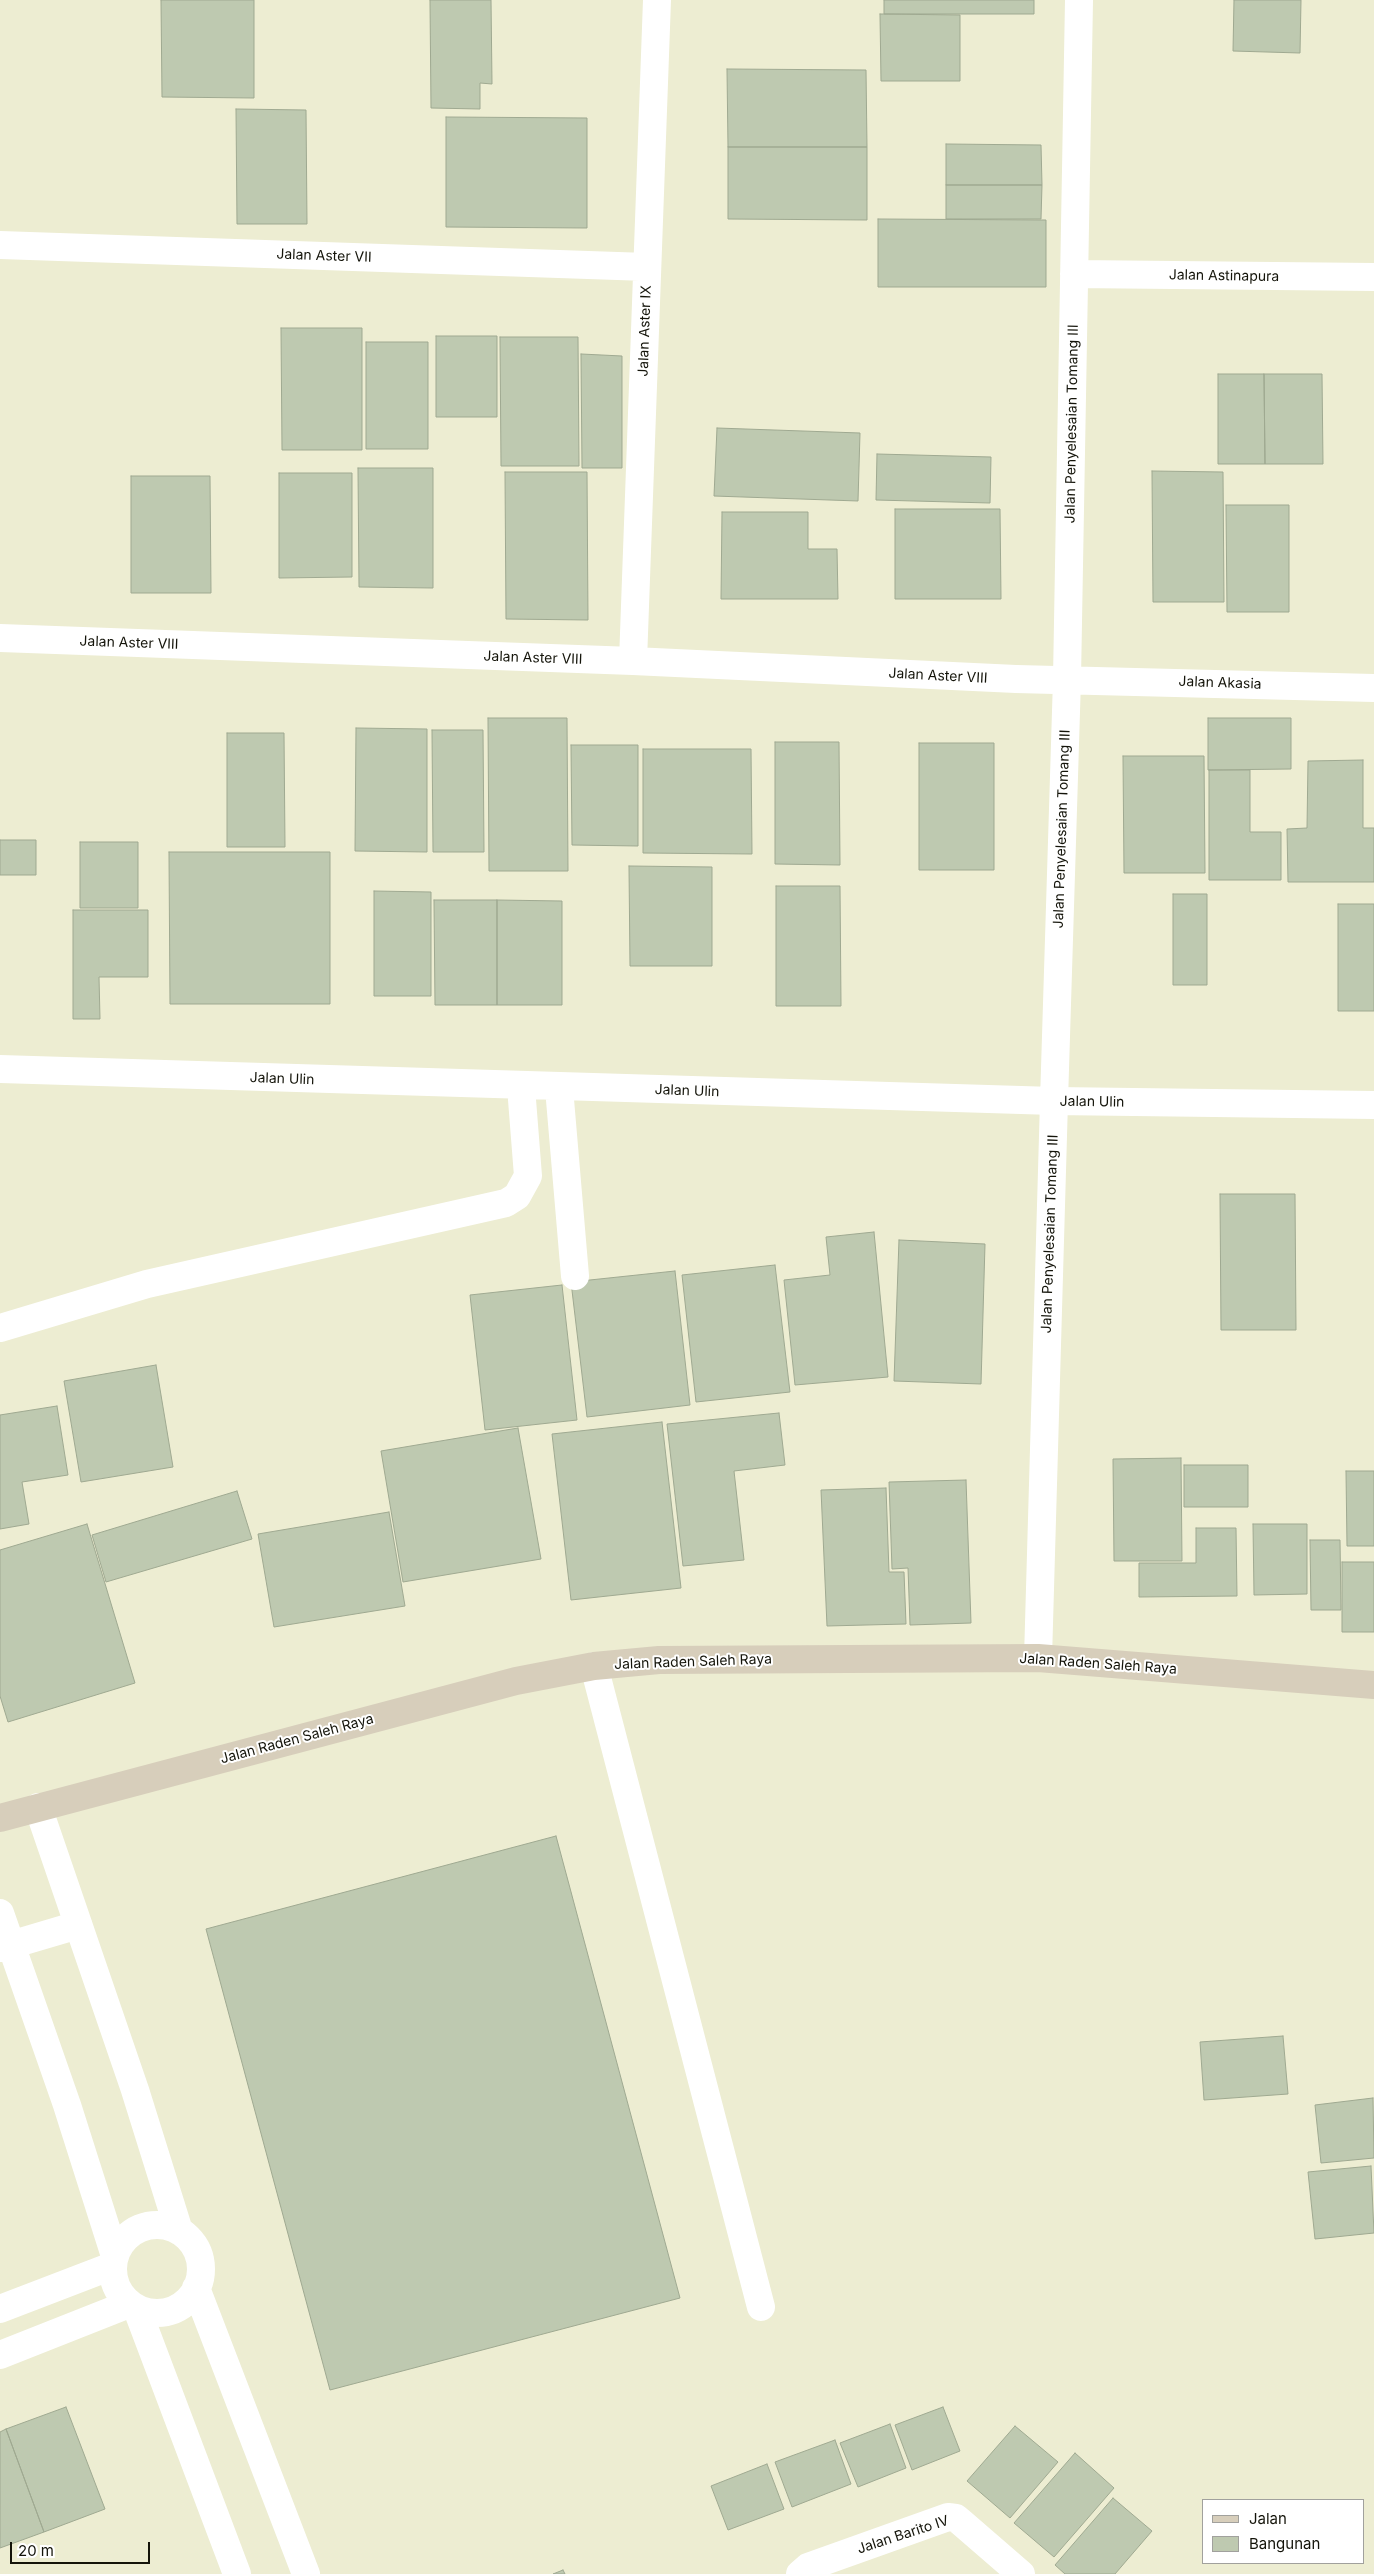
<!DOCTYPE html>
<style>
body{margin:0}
#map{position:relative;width:1374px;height:2574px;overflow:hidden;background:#ededd2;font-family:Inter,sans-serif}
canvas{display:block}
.legend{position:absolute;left:1202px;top:2499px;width:162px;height:65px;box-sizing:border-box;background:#fff;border:1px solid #a1a19d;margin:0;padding:6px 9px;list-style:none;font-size:15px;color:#14140a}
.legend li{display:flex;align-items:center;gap:10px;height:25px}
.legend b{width:25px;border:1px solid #a1a19d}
.scale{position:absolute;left:10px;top:2542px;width:140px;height:22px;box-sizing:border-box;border:2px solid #14140a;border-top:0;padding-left:6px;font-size:15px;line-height:18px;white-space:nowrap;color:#14140a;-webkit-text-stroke:4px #fff;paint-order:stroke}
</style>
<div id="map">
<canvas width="1374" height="2574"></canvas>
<ul class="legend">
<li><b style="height:6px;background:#d7cebb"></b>Jalan</li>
<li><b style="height:14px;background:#bec9b0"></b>Bangunan</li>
</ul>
<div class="scale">20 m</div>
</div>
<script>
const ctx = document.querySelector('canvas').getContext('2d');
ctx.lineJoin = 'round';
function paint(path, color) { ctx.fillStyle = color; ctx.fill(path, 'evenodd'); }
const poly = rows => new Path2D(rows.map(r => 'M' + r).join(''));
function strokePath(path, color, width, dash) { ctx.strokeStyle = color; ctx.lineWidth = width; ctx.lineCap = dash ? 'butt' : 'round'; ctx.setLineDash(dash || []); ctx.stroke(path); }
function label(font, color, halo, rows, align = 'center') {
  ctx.font = font + ' Inter,sans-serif'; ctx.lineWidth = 4; ctx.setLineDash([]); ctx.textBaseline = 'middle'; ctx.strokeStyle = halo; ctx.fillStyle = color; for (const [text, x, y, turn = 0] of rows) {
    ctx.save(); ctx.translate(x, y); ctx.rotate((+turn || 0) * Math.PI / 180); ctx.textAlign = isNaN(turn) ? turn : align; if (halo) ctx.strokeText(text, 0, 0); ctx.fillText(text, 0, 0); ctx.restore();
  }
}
const building = poly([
 [161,0,254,0,254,98,162,97,161,0],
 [430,0,491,0,492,84,480,83,480,109,431,108,430,0],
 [884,0,1034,0,1034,14,884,14,884,0],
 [1234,0,1301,0,1300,53,1233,51,1234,0],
 [880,14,960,15,960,81,881,81,880,14],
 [727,69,866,70,867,147,728,147,727,69],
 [236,109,306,110,307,224,237,224,236,109],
 [446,117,587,118,587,228,446,227,446,117],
 [946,144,1041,145,1042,185,946,185,946,144],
 [728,147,867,147,867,220,728,219,728,147],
 [946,185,1042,185,1041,219,946,219,946,185],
 [878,219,1046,220,1046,287,878,287,878,219],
 [281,328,362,328,362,450,282,450,281,328],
 [436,336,497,336,497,417,436,417,436,336],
 [500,337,578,337,579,466,501,466,500,337],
 [366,342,428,342,428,449,366,449,366,342],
 [581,354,622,356,622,468,582,468,581,354],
 [1218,374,1264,374,1265,464,1218,464,1218,374],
 [1264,374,1322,374,1323,464,1265,464,1264,374],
 [717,428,860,433,858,501,714,496,717,428],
 [877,454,991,457,990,503,876,500,877,454],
 [358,468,433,468,433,588,359,587,358,468],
 [1152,471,1223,472,1224,602,1153,602,1152,471],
 [505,472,587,472,588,620,506,619,505,472],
 [279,473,352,473,352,577,279,578,279,473],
 [131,476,210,476,211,593,131,593,131,476],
 [1226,505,1289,505,1289,612,1227,612,1226,505],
 [895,509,1000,509,1001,599,895,599,895,509],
 [722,512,808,512,808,549,837,549,838,599,721,599,722,512],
 [488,718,567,718,568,871,489,871,488,718],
 [1208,718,1291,718,1291,769,1208,770,1208,718],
 [356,728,427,729,427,852,355,851,356,728],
 [432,730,483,730,484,852,433,852,432,730],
 [227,733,284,733,285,847,227,847,227,733],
 [775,742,839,742,840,865,775,864,775,742],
 [919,743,994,743,994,870,919,870,919,743],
 [571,745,638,745,638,846,572,845,571,745],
 [643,749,751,749,752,854,643,853,643,749],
 [1123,756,1204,756,1205,873,1124,873,1123,756],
 [1363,760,1363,828,1374,828,1374,882,1288,882,1287,829,1307,828,1308,761,1363,760],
 [1209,770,1250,770,1250,832,1281,832,1281,880,1209,880,1209,770],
 [0,840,36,840,36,875,0,875,0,840],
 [80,842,138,842,138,908,80,908,80,842],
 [169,852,330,852,330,1004,170,1004,169,852],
 [629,866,712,867,712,966,630,966,629,866],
 [776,886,840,886,841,1006,776,1006,776,886],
 [374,891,431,892,431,996,374,996,374,891],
 [1173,894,1207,894,1207,985,1173,985,1173,894],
 [434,900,497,900,497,1005,435,1005,434,900],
 [497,900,562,901,562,1005,497,1005,497,900],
 [1338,904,1374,904,1374,1011,1338,1011,1338,904],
 [73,910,148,910,148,977,99,977,100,1019,73,1019,73,910],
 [1220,1194,1295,1194,1296,1330,1221,1330,1220,1194],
 [874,1232,888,1377,795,1385,784,1280,830,1275,826,1237,874,1232],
 [899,1240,985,1244,981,1384,894,1381,899,1240],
 [775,1265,790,1392,696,1402,682,1275,775,1265],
 [675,1271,690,1405,587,1417,571,1282,675,1271],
 [562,1285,577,1420,485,1430,470,1295,562,1285],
 [156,1365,173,1467,81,1482,64,1381,156,1365],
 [57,1406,68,1475,22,1482,29,1524,0,1529,0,1415,57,1406],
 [779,1413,785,1465,734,1471,744,1560,683,1566,667,1424,779,1413],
 [662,1422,681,1588,571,1600,552,1434,662,1422],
 [518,1428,541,1559,403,1582,381,1451,518,1428],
 [1181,1458,1182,1561,1114,1561,1113,1459,1181,1458],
 [1184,1465,1248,1465,1248,1507,1184,1507,1184,1465],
 [1346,1471,1374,1471,1374,1546,1347,1546,1346,1471],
 [966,1480,971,1623,910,1625,908,1568,892,1569,889,1482,966,1480],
 [886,1488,889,1572,904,1572,906,1624,827,1626,821,1490,886,1488],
 [237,1491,252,1539,106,1582,92,1535,237,1491],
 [389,1512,405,1606,274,1627,258,1534,389,1512],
 [87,1524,135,1683,8,1722,0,1696,0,1550,87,1524],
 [1253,1524,1307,1524,1307,1594,1254,1595,1253,1524],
 [1196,1528,1236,1528,1237,1596,1139,1597,1139,1563,1196,1563,1196,1528],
 [1310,1540,1340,1540,1341,1610,1311,1610,1310,1540],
 [1342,1562,1374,1562,1374,1632,1342,1632,1342,1562],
 [556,1836,680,2298,330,2390,206,1929,556,1836],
 [1283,2036,1288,2094,1204,2100,1200,2042,1283,2036],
 [1373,2098,1374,2158,1321,2163,1315,2105,1373,2098],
 [1371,2166,1374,2233,1315,2239,1308,2172,1371,2166],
 [66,2407,105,2509,44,2532,6,2429,66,2407],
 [943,2407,960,2451,912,2470,895,2425,943,2407],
 [890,2424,906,2468,858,2487,840,2443,890,2424],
 [1015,2426,1058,2462,1010,2518,967,2481,1015,2426],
 [6,2429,44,2532,0,2548,0,2432,6,2429],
 [835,2440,851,2484,792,2507,775,2462,835,2440],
 [1075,2453,1114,2488,1054,2557,1014,2523,1075,2453],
 [767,2464,784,2509,728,2530,711,2486,767,2464],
 [1113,2498,1152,2531,1115,2574,1065,2574,1055,2565,1113,2498],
 [563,2570,565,2574,553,2574,563,2570]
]);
paint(building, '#bec9b0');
strokePath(building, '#9fa991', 1);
strokePath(poly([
 [0,1948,78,1925]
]), '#fff', 28);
strokePath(poly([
 [0,245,647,267],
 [1074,274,1374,277],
 [0,638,633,661,1016,679,1374,688],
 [633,661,657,0],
 [0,1069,1054,1101,1067,679,1079,0],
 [559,1088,575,1276],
 [0,1328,147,1284,506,1203,517,1196,528,1176,521,1087],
 [594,1666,761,2307],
 [38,1807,135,2090,179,2231],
 [0,1913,67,2105,114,2253],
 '113 2269a44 44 0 1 1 88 0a44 44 0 1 1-88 0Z',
 [196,2288,306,2574],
 [0,2309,112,2266],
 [137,2309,237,2574],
 [0,2355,129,2304],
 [800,2574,808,2567,948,2517,956,2518,962,2523,1021,2574]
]), '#fff', 28);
strokePath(poly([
 [1038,1658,1054,1101,1374,1105]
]), '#fff', 28);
strokePath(poly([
 [0,1818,516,1681,594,1666,659,1660,1038,1658,1374,1685]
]), '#d7cebb', 28);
label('14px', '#14140a', '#fff', [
 ["Jalan Aster VII",324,256,2],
 ["Jalan Astinapura",1224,276,1],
 ["Jalan Aster IX",645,331,-88],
 ["Jalan Penyelesaian Tomang III",1072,424,-89],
 ["Jalan Aster VIII",129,643,2],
 ["Jalan Aster VIII",533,658,2],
 ["Jalan Aster VIII",938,676,3],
 ["Jalan Akasia",1220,683,2],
 ["Jalan Penyelesaian Tomang III",1062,829,-88],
 ["Jalan Ulin",282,1079,2],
 ["Jalan Ulin",687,1091,2],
 ["Jalan Ulin",1092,1102,1],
 ["Jalan Penyelesaian Tomang III",1050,1234,-88],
 ["Jalan Raden Saleh Raya",693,1662,-2],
 ["Jalan Raden Saleh Raya",1098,1664,4],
 ["Jalan Raden Saleh Raya",297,1739,-15],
 ["Jalan Barito IV",903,2535,-18]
]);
</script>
